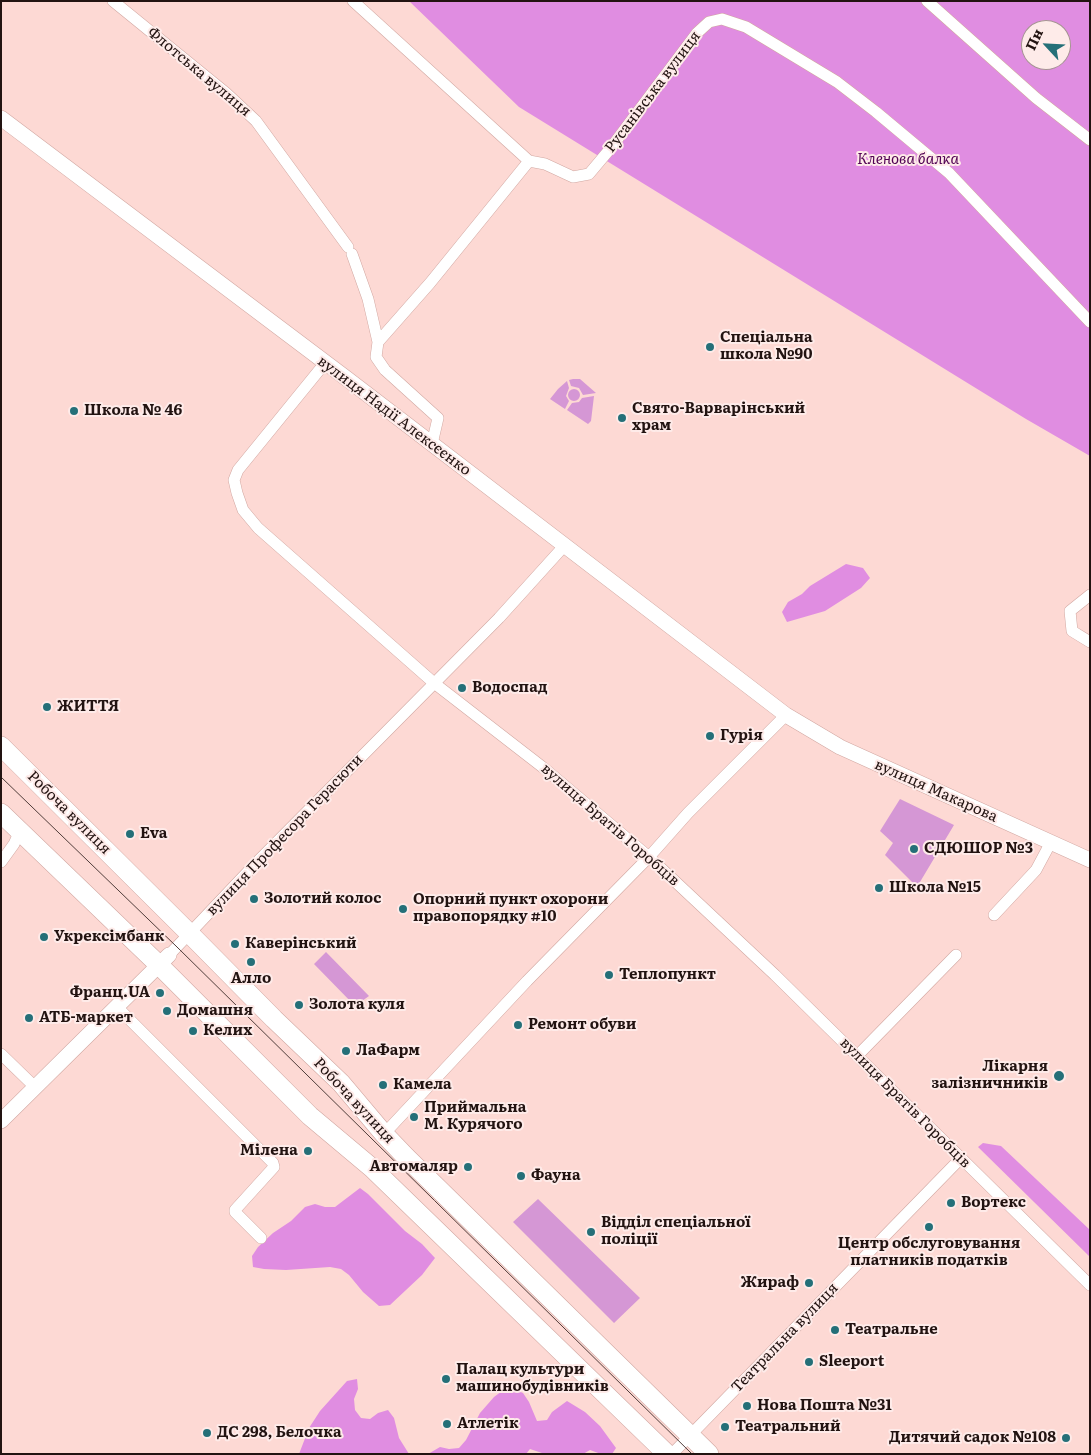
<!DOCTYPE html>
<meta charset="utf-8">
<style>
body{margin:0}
#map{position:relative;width:1091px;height:1455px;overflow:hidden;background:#fdd9d4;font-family:Literata,serif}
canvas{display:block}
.frame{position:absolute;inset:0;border:2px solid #221311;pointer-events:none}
.north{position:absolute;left:1021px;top:20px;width:50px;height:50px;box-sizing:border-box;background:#feebe9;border:1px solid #a69593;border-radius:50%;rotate:295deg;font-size:14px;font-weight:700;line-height:20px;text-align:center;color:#221311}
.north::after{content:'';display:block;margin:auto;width:18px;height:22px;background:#256f78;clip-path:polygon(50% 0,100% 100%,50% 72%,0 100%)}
</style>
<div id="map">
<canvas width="1091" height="1455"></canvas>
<div class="frame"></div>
<div class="north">Пн</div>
</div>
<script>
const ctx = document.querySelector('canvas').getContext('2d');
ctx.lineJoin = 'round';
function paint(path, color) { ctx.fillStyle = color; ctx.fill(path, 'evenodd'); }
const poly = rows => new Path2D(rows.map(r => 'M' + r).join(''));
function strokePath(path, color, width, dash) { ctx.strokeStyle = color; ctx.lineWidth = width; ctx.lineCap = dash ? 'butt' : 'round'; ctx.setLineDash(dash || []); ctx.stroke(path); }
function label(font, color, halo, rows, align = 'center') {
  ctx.font = font + ' Literata,serif'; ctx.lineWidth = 4; ctx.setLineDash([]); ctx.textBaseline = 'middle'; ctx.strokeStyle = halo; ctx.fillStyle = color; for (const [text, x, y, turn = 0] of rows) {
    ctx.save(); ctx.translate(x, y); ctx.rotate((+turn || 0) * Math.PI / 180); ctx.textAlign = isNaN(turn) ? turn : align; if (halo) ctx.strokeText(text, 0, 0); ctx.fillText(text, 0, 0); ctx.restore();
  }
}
paint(poly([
 [573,379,580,379,596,393,583,395,579,388,571,386,569,380],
 [567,381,569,388,566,396,569,401,565,409,550,399,558,389],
 '568 395a6 6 0 1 1 12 0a6 6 0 1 1-12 0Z',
 [594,396,591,421,588,424,567,410,572,403,579,402,582,398],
 [900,799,954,825,917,887,885,855,893,843,880,831],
 [326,952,369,996,355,1006,314,964],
 [538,1199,640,1298,614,1323,513,1222]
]), '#d597d5');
paint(poly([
 [409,1,1090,1,1090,456,1026,419,519,107],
 [1031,30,1061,30,1061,60,1031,60],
 [846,564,863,568,870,578,861,588,825,611,787,622,782,612,788,602,802,594,810,586],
 [983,1143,1001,1146,1090,1230,1090,1257,978,1147],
 [360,1188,368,1194,405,1231,422,1244,435,1258,422,1275,390,1305,379,1306,363,1292,349,1275,341,1269,330,1267,286,1270,264,1269,253,1267,252,1256,258,1247,273,1233,291,1221,305,1207,315,1204,325,1207,335,1207],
 [357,1379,358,1389,354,1399,355,1410,361,1418,370,1419,378,1413,388,1410,394,1418,399,1438,409,1454,299,1454,309,1428,320,1411,347,1381],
 [513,1389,523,1393,529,1402,537,1421,547,1420,552,1412,567,1401,585,1412,600,1426,616,1448,612,1454,601,1454,590,1450,583,1454,545,1454,530,1449,526,1454,428,1454,440,1447,449,1449,459,1448,466,1440,480,1413,494,1397,502,1391]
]), '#e08de1');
const minor = poly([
 [113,1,226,93,256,121,348,247],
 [353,1,529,161,545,164,573,177,589,174,610,149,697,33,709,22,722,19,746,27,837,82,876,112,949,173,1090,322],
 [927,1,1036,98,1090,140],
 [352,254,368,299,378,342,430,283,529,161],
 [378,342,376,357,385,370,438,418,432,444],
 [325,363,238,470,234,480,237,493,243,510,258,528,434,683,545,769,649,857,775,975,1090,1285],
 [1090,595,1070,611,1072,631,1090,642],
 [1,862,14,844,20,831],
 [994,915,1036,870,1051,842],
 [169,955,260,859,499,618,565,545],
 [117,1007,273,1163,274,1167,235,1210,235,1212,261,1238],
 [1,1054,35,1087],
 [857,1056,956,955],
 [384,1134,527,981,649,857,688,813,786,715],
 [672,1454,961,1158]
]);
const tertiary = poly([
 [1,118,346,378,786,715,840,747,1090,860],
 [1,1121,169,955]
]);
const primary = poly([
 [1,746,190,934,274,1019,341,1083,384,1134,406,1157,709,1454],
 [1,813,159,965,310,1116,372,1168,667,1454]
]);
strokePath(minor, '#d1a7a1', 12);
strokePath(tertiary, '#d1a7a1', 16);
strokePath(primary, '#d1a7a1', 20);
strokePath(minor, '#fff', 11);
strokePath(tertiary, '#fff', 15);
strokePath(primary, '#fff', 19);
strokePath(poly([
 [1,777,177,947,692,1454]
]), '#503d3a', 1);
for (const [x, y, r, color] of [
 [710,347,5,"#256f78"],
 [74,411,5,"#256f78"],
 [622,418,5,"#256f78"],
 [462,688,5,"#256f78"],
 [47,707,5,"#256f78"],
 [710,736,5,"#256f78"],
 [130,834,5,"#256f78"],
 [914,849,5,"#256f78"],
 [879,888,5,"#256f78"],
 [254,899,5,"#256f78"],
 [403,909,5,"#256f78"],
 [44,937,5,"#256f78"],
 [235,944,5,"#256f78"],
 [251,962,5,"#256f78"],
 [609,975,5,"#256f78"],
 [160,993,5,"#256f78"],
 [299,1005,5,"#256f78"],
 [167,1011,5,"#256f78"],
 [29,1018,5,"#256f78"],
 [518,1025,5,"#256f78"],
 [193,1031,5,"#256f78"],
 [346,1051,5,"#256f78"],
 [1059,1076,6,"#256f78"],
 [383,1085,5,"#256f78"],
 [414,1117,5,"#256f78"],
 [308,1151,5,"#256f78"],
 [468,1167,5,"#256f78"],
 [521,1176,5,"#256f78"],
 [951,1203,5,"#256f78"],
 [929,1227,5,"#256f78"],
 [591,1232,5,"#256f78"],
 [809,1283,5,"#256f78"],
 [835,1330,5,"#256f78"],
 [809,1362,5,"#256f78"],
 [446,1379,5,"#256f78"],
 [747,1406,5,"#256f78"],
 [447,1424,5,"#256f78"],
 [725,1427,5,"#256f78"],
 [207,1433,5,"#256f78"],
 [1066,1438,5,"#256f78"]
]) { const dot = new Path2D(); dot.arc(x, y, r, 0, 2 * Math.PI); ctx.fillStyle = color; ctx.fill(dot); strokePath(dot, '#feebe9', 2); }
label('15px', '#221311', '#feebe9', [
 ["Флотська вулиця",199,72,40],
 ["Русанівська вулиця",653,92,-53],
 ["вулиця Надії Алексєєнко",394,416,37],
 ["вулиця Макарова",936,791,24],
 ["Робоча вулиця",69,813,45],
 ["вулиця Братів Горобців",610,825,41],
 ["вулиця Професора Герасюти",285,835,-46],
 ["Робоча вулиця",354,1101,47],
 ["вулиця Братів Горобців",905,1103,45],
 ["Театральна вулиця",785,1338,-46]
]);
label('italic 15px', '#500153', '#feebe9', [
 ["Кленова балка",908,160]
]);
label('bold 15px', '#221311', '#feebe9', [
 ["Спеціальна",720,338],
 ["школа №90",720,355],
 ["Свято-Варварінський",632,409],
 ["храм",632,426],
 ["Школа № 46",84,411],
 ["Водоспад",472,688],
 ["ЖИТТЯ",57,707],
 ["Гурія",720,736],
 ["Eva",140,834],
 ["СДЮШОР №3",924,849],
 ["Школа №15",889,888],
 ["Золотий колос",264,899],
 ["Опорний пункт охорони",413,900],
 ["правопорядку #10",413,917],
 ["Укрексімбанк",54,937],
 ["Каверінський",245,944],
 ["Теплопункт",619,975],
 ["Алло",251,979,"center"],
 ["Франц.UA",150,993,"right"],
 ["Золота куля",309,1005],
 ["Домашня",177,1011],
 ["АТБ-маркет",39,1018],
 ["Ремонт обуви",528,1025],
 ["Келих",203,1031],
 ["ЛаФарм",356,1051],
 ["Лікарня",1048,1067,"right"],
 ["залізничників",1048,1084,"right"],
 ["Камела",393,1085],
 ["Приймальна",424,1108],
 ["М. Курячого",424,1125],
 ["Мілена",298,1151,"right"],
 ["Автомаляр",458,1167,"right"],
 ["Фауна",531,1176],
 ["Вортекс",961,1203],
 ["Відділ спеціальної",601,1223],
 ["поліції",601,1240],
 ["Центр обслуговування",929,1244,"center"],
 ["платників податків",929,1261,"center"],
 ["Жираф",799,1283,"right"],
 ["Театральне",845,1330],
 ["Sleeport",819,1362],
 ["Палац культури",456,1370],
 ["машинобудівників",456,1387],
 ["Нова Пошта №31",757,1406],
 ["Атлетік",457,1424],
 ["Театральний",735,1427],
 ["ДС 298, Белочка",217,1433],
 ["Дитячий садок №108",1056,1438,"right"]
], 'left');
</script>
